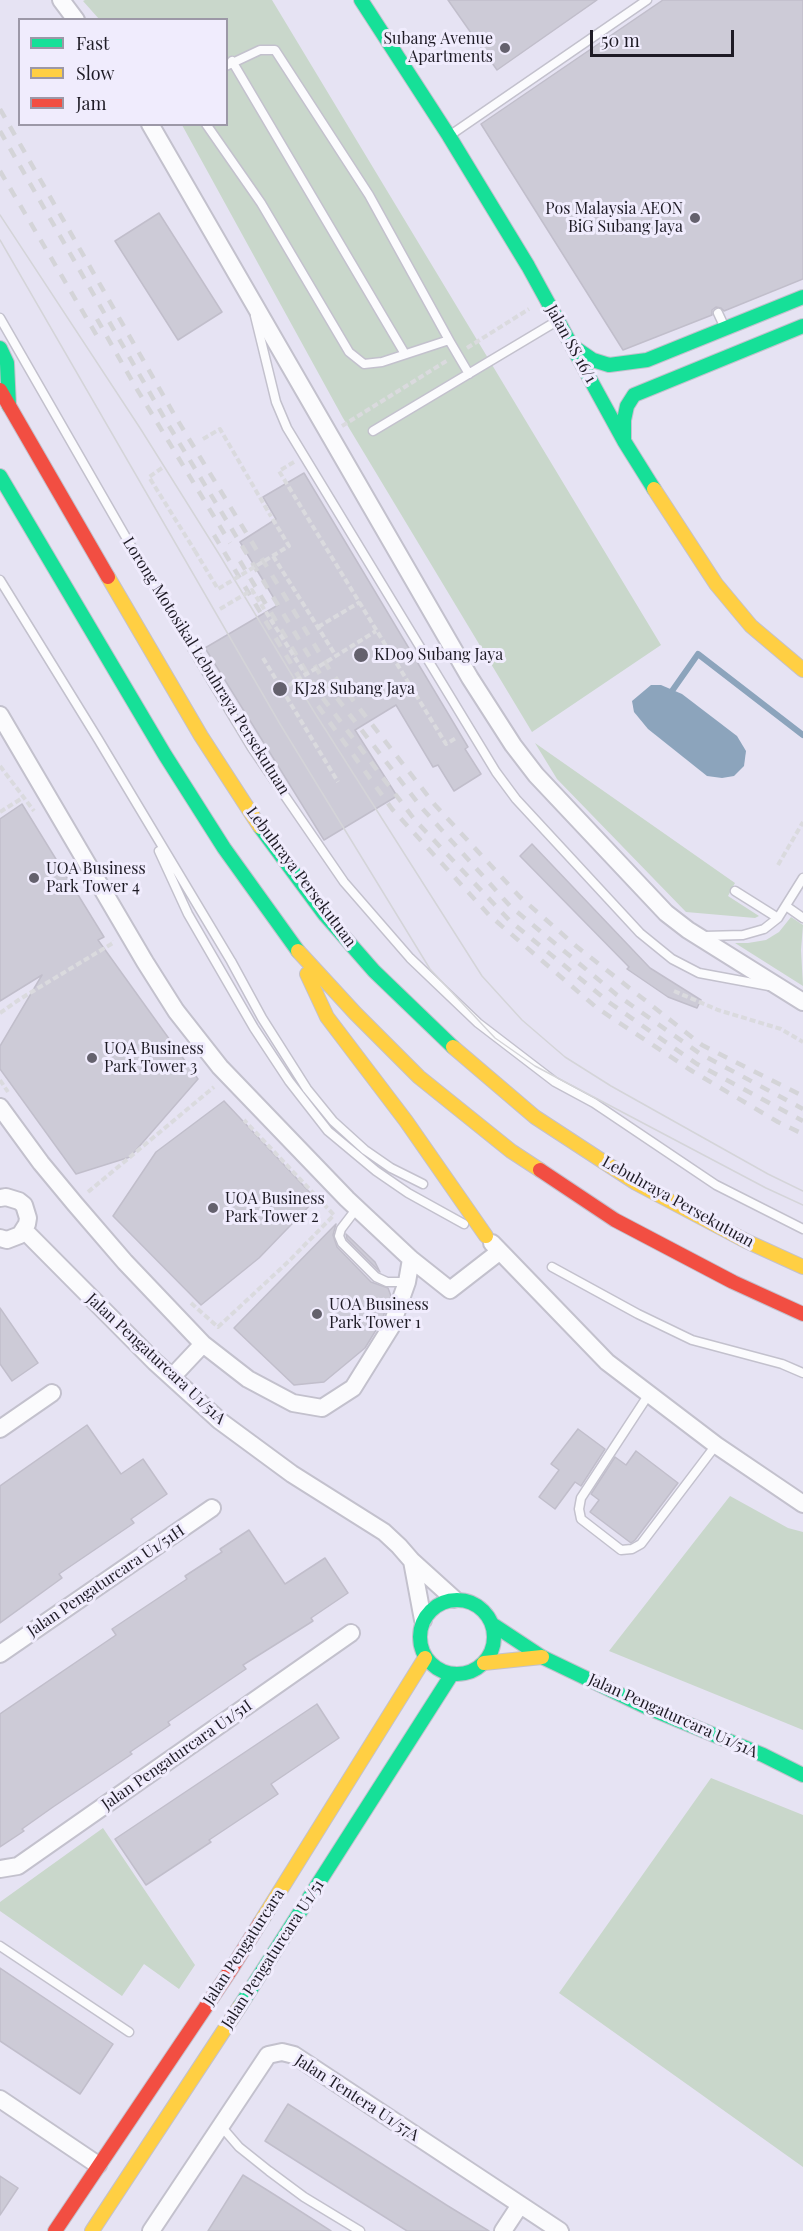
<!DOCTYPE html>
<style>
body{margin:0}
#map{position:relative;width:803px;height:2231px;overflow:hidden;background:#e6e3f3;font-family:"Playfair Display",serif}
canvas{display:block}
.legend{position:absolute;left:18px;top:18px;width:210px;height:108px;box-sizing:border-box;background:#f0ecfd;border:2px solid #9c98a7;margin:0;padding:8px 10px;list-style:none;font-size:18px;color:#1e1b25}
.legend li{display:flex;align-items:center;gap:12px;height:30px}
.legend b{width:30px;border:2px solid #9c98a7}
.scale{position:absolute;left:590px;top:30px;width:144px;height:27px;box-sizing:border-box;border:3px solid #1e1b25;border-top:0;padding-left:8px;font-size:18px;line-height:21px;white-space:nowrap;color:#1e1b25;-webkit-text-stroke:4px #f0ecfd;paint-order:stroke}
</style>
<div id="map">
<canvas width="803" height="2231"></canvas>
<ul class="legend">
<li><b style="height:8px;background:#16e098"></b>Fast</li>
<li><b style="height:8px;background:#ffcf43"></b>Slow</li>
<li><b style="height:8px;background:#f24e42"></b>Jam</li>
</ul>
<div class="scale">50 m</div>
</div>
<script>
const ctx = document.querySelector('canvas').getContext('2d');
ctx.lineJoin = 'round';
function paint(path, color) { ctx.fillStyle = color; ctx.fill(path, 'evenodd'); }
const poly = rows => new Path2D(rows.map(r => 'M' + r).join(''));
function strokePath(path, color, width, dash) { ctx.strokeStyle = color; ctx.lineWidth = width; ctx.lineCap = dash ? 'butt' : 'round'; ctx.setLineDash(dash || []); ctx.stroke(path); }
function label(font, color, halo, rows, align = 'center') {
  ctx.font = font + ' "Playfair Display",serif'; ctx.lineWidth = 6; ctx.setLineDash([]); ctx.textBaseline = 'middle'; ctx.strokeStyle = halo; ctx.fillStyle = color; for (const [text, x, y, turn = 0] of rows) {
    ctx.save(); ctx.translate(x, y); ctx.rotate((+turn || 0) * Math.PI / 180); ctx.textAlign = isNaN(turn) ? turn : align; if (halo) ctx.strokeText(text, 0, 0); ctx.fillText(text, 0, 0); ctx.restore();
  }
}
paint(poly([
 [85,0,272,0,661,645,532,732,343,418,182,125,226,124,226,20,99,19,83,1],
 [535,743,735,883,728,896,759,916,755,918,686,912,557,779],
 [791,917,803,925,801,950,803,986,735,943,748,943,766,940,779,932],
 [730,1496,788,1528,803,1532,803,1730,609,1651],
 [711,1778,803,1815,803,2167,559,1993],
 [103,1828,195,1965,179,1989,144,1964,122,1996,0,1911,0,1902]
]), '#c9d7cb');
paint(poly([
 [651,685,661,685,682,694,737,736,746,751,744,766,734,776,722,778,707,776,648,729,634,712,632,701]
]), '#8ca4bc');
strokePath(poly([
 [672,691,698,654,803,735]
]), '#8ca4bc', 6);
const building = poly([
 [448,0,597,0,497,70,448,0],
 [663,0,803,0,803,279,724,311,721,308,716,307,712,310,712,315,623,350,481,124,663,0],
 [159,213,222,312,178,340,115,241,159,213],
 [304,473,468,747,465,749,481,774,454,791,438,765,433,767,396,705,355,730,397,796,324,840,205,648,278,605,240,542,276,519,263,497,304,473],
 [22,804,104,937,98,940,198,1079,130,1157,76,1174,0,1069,0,1046,42,975,0,1001,0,819,22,804],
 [532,844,650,968,701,1000,697,1008,668,997,627,969,629,967,520,856,532,844],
 [224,1101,316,1199,259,1258,201,1305,113,1216,156,1152,224,1101],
 [336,1224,333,1235,337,1247,371,1282,388,1288,391,1296,381,1322,365,1348,324,1382,294,1385,234,1328,336,1224],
 [346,1234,375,1262,380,1272,347,1239,346,1234],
 [0,1308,38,1363,12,1381,0,1364,0,1308],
 [87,1425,121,1474,143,1459,167,1494,131,1519,134,1523,59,1574,62,1578,0,1623,0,1486,87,1425],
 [578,1429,605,1449,581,1486,575,1482,555,1509,539,1497,559,1470,551,1464,578,1429],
 [636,1451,678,1483,635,1540,631,1543,590,1512,599,1500,591,1494,615,1457,626,1465,636,1451],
 [249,1530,285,1584,325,1558,348,1593,311,1618,313,1621,243,1665,246,1669,168,1722,170,1725,130,1752,132,1754,53,1807,22,1829,24,1831,0,1847,0,1714,116,1635,112,1629,187,1579,185,1576,222,1552,220,1549,249,1530],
 [317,1704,339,1738,271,1784,278,1794,209,1840,211,1842,146,1885,115,1839,317,1704],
 [0,1968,113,2044,80,2094,0,2041,0,1968],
 [288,2104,448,2206,489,2231,407,2231,353,2197,265,2141,288,2104],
 [243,2175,275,2195,331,2231,208,2231,243,2175],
 [0,2176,18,2188,0,2215,0,2176]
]);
paint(building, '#cdcbd7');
strokePath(building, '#c1becb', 1.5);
const lane = poly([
 [232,61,405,354],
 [226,66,260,50,275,50,369,195,449,340],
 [206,124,261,203,349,352,364,364,382,362,449,340,469,374],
 [449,136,647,0],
 [718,313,725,328],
 [255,316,276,402,287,428,496,772,516,799,640,933,672,959,699,973,769,986],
 [0,318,135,553,252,748,344,882,410,958,478,1023,555,1082,594,1103,716,1185,803,1229],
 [373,431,557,321],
 [0,580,98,739,231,961,262,1018,307,1089,333,1121,365,1150,391,1168,423,1184],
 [159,851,188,914,254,1028,289,1081,328,1131,376,1171,408,1193,464,1224],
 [735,891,778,918],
 [786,906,803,918],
 [704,936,743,935,764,929,778,918,803,878],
 [357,1208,341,1229,339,1236,342,1243,376,1277,387,1282,407,1282],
 [552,1267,638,1314,692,1340,782,1364,803,1373],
 [649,1394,581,1498,579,1509,581,1519,621,1550,632,1549,641,1544,716,1445],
 [0,1946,129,2032],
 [220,2125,239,2147,269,2171,304,2197,360,2231]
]);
const street = poly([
 [61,0,76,20],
 [150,124,470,678,513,745,536,775,666,913,688,930,803,1002],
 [0,715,145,962,176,1011,220,1067,347,1199,411,1259,450,1290,499,1252],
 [0,1107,41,1163,75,1204,125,1262,203,1344,248,1379,293,1403,322,1408,353,1388,391,1327,407,1282,411,1259],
 [0,1198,6,1197,19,1201,24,1205,28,1218,27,1224,20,1235,7,1240,0,1238],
 [24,1230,155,1362,220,1421,292,1474,384,1532,399,1546,412,1561,454,1599],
 [492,1243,607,1362,716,1445,803,1504],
 [172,1377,203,1344],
 [0,1429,52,1393],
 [412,1561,423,1620],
 [0,1654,212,1508],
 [0,1869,18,1866,351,1633],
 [0,2099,98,2165],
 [151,2231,268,2055,282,2052,294,2055,560,2231],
 [503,2231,520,2205]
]);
const fast = poly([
 [361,0,449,136,528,266,624,441,654,489],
 [574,347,593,360,609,365,647,360,803,297],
 [0,348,7,363,9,406],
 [624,440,624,420,627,406,634,395,803,326],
 [0,476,165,755,224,848,298,951],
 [260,827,325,915,374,971,453,1047],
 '420 1637a37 37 0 1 1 74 0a37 37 0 1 1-74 0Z',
 [492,1624,542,1657,646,1707,763,1755,803,1775],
 [240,2006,452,1674]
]);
const slow = poly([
 [654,489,716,584,751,626,803,670],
 [108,577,201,736,260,827],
 [298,951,355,1013,419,1077,511,1151,540,1170],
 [307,974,327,1017,406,1121,486,1236],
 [453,1047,535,1117,636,1183,746,1241,803,1267],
 [484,1663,542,1657],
 [260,1923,425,1658],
 [92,2231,240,2006]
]);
const jam = poly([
 [0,390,108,577],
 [540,1170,615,1220,733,1282,803,1314],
 [55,2231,232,1968,260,1923]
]);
strokePath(lane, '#c3c1cd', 11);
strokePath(street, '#c3c1cd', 20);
strokePath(fast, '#c3c1cd', 16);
strokePath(slow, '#c3c1cd', 16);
strokePath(jam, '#c3c1cd', 16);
strokePath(poly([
 [467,348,529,309],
 [342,426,448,360],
 [203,439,220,429,269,513],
 [294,462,279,471,446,744,456,738],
 [162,468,149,477,195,551],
 [273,556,336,656],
 [318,627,360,602],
 [263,658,338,782],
 [0,766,34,811],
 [0,812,24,797],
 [778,865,803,822],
 [674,991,718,1010,781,1029,803,1042],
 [0,1013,20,999,113,943,112,941],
 [0,1080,8,1092],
 [88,1192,214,1087],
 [191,1303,218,1327,289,1261,334,1215,244,1120]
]), '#dadade', 4, [6, 3]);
strokePath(lane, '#fbfbfd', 8);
strokePath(street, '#fbfbfd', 16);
strokePath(fast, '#16e098', 14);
strokePath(slow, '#ffcf43', 14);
strokePath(jam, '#f24e42', 14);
strokePath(poly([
 [0,215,140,428,219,554,313,710,482,976,522,1020,565,1057,611,1086,768,1174,803,1191],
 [0,240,280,724,430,969,495,1038,535,1066,766,1188,803,1205]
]), '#d4d4d8', 1.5);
strokePath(poly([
 [0,109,175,416,331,672,435,805,520,897,576,946,702,1045,803,1096],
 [0,131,166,421,326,684,421,807,510,906,617,995,699,1053,803,1109],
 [0,171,97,336],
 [97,319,135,386,230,543],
 [214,535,308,692,392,809,489,915,597,1008,692,1071,778,1122,803,1134],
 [240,561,319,693,414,819,510,921,610,1003,697,1064,803,1121]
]), '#d4d4d8', 4.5, [10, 10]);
strokePath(poly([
 [195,551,218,589,289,546,269,513],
 [220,609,252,590,306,675],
 [281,690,376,631]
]), '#dadade', 4, [6, 3]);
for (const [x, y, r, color] of [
 [505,48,6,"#64616d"],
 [695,218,6,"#64616d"],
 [361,655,8,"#64616d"],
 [280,689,8,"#64616d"],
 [34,878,6,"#64616d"],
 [92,1058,6,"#64616d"],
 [213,1208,6,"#64616d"],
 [317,1314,6,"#64616d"]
]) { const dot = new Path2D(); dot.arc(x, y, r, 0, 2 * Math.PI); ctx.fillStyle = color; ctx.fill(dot); strokePath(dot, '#f0ecfd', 2); }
label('16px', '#1e1b25', '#f0ecfd', [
 ["Subang Avenue",493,39,"right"],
 ["Apartments",493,57,"right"],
 ["Pos Malaysia AEON",683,209,"right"],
 ["BiG Subang Jaya",683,227,"right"],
 ["KD09 Subang Jaya",374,655],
 ["KJ28 Subang Jaya",294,689],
 ["UOA Business",46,869],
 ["Park Tower 4",46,887],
 ["UOA Business",104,1049],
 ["Park Tower 3",104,1067],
 ["UOA Business",225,1199],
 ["Park Tower 2",225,1217],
 ["UOA Business",329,1305],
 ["Park Tower 1",329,1323]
], 'left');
label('16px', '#1e1b25', '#f0ecfd', [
 ["Jalan SS 16/1",571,344,61],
 ["Lorong Motosikal Lebuhraya Persekutuan",206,666,58],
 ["Lebuhraya Persekutuan",301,877,53],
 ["Lebuhraya Persekutuan",678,1202,29],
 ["Jalan Pengaturcara U1/51A",156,1359,43],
 ["Jalan Pengaturcara U1/51H",106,1581,-34],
 ["Jalan Pengaturcara U1/51A",673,1716,24],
 ["Jalan Pengaturcara U1/51I",177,1755,-35],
 ["Jalan Pengaturcara",244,1947,-57],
 ["Jalan Pengaturcara U1/51",273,1954,-57],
 ["Jalan Tentera U1/57A",357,2098,33]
]);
</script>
